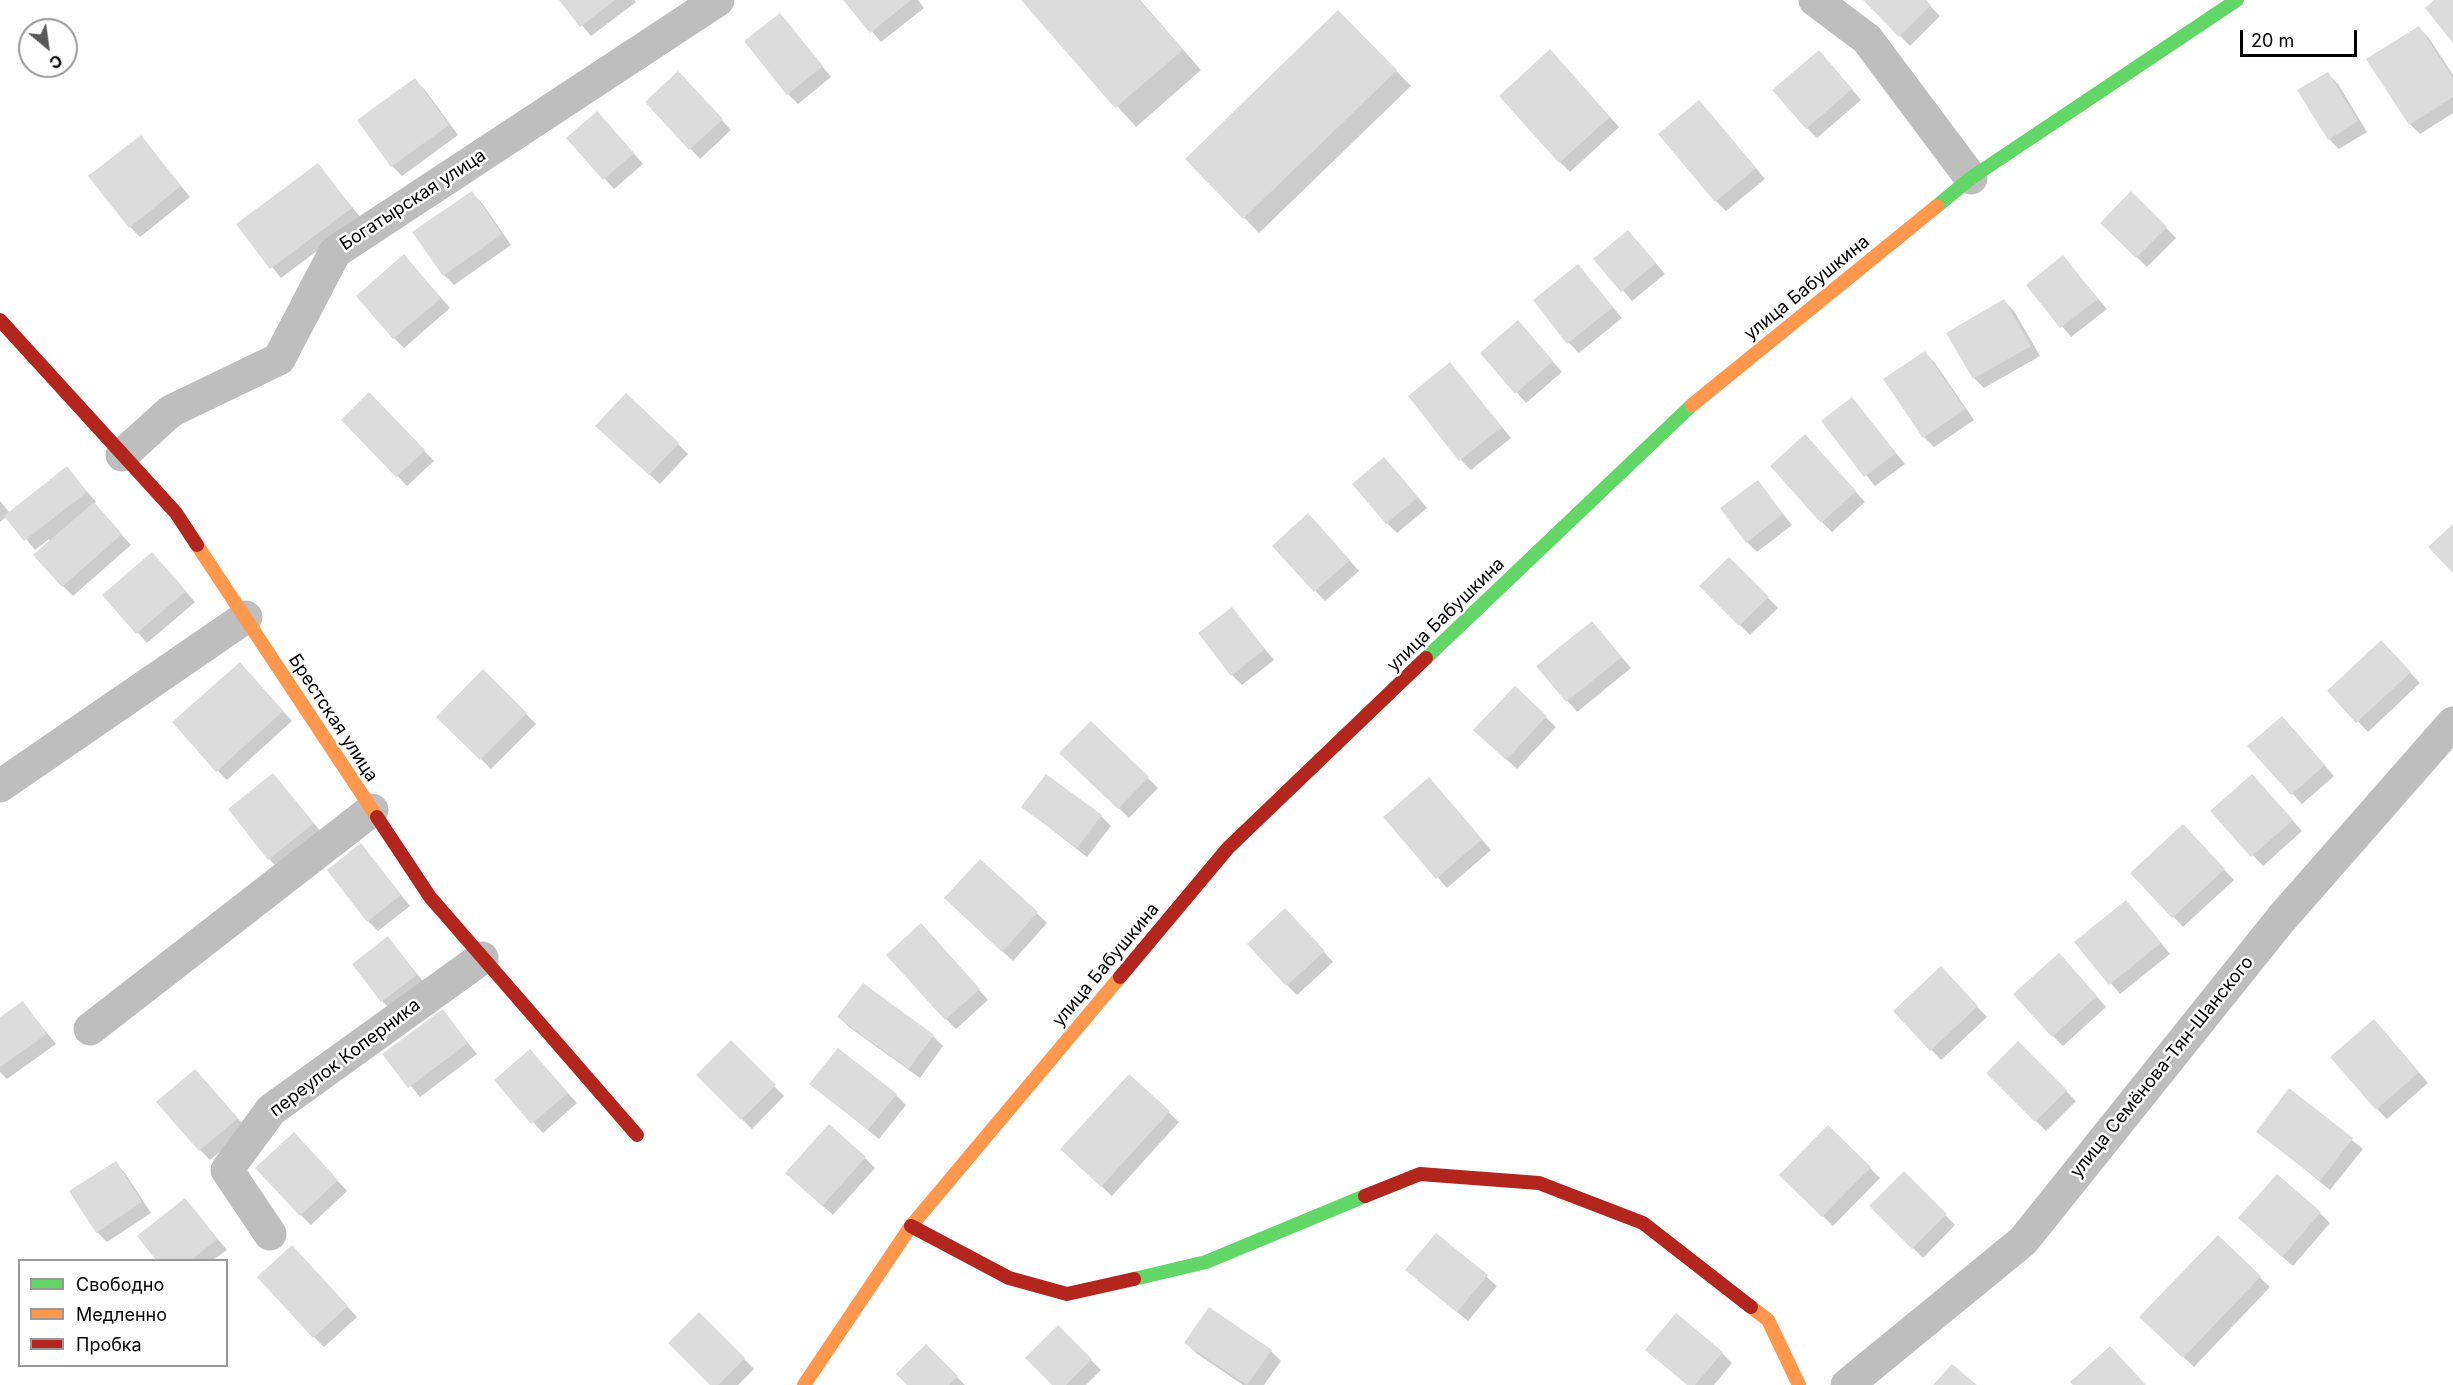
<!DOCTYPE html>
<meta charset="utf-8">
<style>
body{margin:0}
#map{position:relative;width:2453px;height:1385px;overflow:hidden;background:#fff;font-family:Inter,sans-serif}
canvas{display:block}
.legend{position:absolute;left:18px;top:1259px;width:210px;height:108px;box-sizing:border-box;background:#fff;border:2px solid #999;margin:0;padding:8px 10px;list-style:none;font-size:18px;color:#000}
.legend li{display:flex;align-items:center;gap:12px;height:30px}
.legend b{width:30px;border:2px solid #999}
.north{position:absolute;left:18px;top:18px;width:60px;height:60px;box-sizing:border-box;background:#fff;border:2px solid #999;border-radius:50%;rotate:151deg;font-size:16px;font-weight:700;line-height:24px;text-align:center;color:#000}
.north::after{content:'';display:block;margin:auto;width:21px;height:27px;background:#595959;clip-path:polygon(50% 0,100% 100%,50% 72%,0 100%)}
.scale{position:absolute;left:2240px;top:30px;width:117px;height:27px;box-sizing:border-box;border:3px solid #000;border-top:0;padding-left:8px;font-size:18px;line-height:21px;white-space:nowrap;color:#000;-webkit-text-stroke:4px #fff;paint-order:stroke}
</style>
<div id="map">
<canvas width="2453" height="1385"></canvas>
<ul class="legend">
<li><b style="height:8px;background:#63d668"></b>Свободно</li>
<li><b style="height:8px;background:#ff974d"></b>Медленно</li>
<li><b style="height:8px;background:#b3261e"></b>Пробка</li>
</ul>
<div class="north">С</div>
<div class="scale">20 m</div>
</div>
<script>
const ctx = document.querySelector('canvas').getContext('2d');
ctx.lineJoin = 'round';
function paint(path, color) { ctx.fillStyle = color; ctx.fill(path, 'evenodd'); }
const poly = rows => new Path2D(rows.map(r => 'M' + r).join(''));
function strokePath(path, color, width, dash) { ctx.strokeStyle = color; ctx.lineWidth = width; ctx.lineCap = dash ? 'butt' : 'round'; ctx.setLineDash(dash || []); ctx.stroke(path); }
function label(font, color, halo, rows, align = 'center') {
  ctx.font = font + ' Inter,sans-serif'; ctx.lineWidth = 5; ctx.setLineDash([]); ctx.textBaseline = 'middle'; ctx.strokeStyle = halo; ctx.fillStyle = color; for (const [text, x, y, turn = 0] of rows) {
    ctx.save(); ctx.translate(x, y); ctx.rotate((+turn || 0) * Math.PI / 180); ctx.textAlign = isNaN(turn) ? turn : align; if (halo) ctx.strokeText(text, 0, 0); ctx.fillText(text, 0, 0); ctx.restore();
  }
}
paint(poly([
 [561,0,634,0,636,2,591,36],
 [845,0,918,0,924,8,881,42],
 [1023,0,1140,0,1201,70,1136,127],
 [1865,0,1924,0,1940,16,1910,46],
 [1338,12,1411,86,1259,233,1187,159],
 [780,15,831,77,798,104,788,94],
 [2419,28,2429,38,2453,75,2453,113,2420,134,2410,124],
 [1560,61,1619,127,1570,172,1560,162],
 [1829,62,1861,100,1817,138,1807,128],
 [2328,74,2338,84,2367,132,2339,149,2329,139],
 [415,80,425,90,458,135,402,176,392,166],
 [688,83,731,130,700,159,647,102],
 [1709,112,1765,179,1726,211,1716,201],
 [607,123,643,164,614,189,568,138],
 [141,137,190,197,140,237,130,227],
 [318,165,361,218,281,278,238,225],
 [472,193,482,203,511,245,454,285,444,275],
 [2131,193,2176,238,2147,267,2102,223],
 [1638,242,1665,274,1632,301,1596,259],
 [2063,257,2107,309,2071,337,2028,285],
 [1578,266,1622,318,1579,353,1569,343],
 [414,267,450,308,404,348,394,338],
 [2004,301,2014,311,2040,356,1984,388,1974,378],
 [1528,333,1562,372,1526,403,1482,353],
 [1925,353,1935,363,1974,420,1934,447,1924,437],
 [1450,364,1511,438,1471,470,1461,460],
 [369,394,434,461,407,486,343,420],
 [1852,399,1905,464,1875,486,1823,421],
 [607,436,678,444,688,454,660,484],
 [1815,446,1865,502,1832,532,1822,522],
 [67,468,96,502,94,504,131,545,73,596,63,586,49,539,35,550,7,516,0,522,0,501,10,513],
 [1394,469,1427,508,1397,533,1387,523],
 [1757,482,1792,525,1757,552,1747,542],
 [1318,525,1359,571,1325,601,1274,546],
 [1729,559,1778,608,1750,635,1701,586],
 [162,564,195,602,147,643,104,595],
 [1232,609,1274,660,1242,685,1232,675],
 [1592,623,1631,668,1577,712,1538,666],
 [2381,642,2420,683,2368,732,2329,691],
 [483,671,536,724,491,769,438,717],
 [250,674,292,721,227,780,217,770],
 [1515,688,1556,727,1517,769,1485,740],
 [1091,723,1158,788,1129,818,1061,753],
 [2292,728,2334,776,2302,804,2249,746],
 [273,775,323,834,279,869,269,859],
 [2262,786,2302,831,2263,866,2212,812],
 [1439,790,1491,850,1447,888,1385,817],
 [1023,807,1101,816,1111,826,1087,857],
 [2193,836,2234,880,2183,927,2133,873],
 [361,845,410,906,378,931,368,921],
 [980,861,1047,923,1013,961,956,908],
 [2136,912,2170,954,2120,994,2076,942],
 [1295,920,1333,962,1297,995,1287,985],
 [931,935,988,1000,956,1029,946,1019],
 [388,938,426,985,392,1011,382,1001],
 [2069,965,2106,1007,2063,1046,2053,1036],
 [1951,979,1987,1017,1941,1060,1895,1012],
 [863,985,933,1036,943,1046,920,1078,849,1027,839,1017],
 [23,1003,56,1044,7,1079,0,1072,0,1019],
 [442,1011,477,1054,420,1097,385,1054],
 [2384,1031,2428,1083,2387,1119,2377,1109],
 [730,1042,784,1096,752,1129,698,1075],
 [2018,1043,2076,1101,2046,1131,1988,1073],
 [530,1051,577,1103,543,1133,496,1081],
 [1129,1076,1179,1122,1112,1196,1072,1159],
 [205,1081,247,1129,210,1160,200,1150],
 [811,1084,896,1095,906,1105,879,1139],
 [2290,1090,2363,1149,2330,1190,2258,1131],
 [1828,1127,1880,1178,1833,1226,1781,1175],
 [304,1144,347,1191,311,1225,301,1215],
 [865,1158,875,1168,833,1215,797,1183],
 [115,1163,125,1173,151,1213,107,1242,97,1232],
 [1904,1173,1955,1225,1923,1258,1871,1206],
 [185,1200,227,1250,213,1260,158,1260,139,1236],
 [2320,1213,2330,1223,2293,1266,2250,1228],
 [1437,1235,1497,1286,1468,1321,1417,1280],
 [2218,1237,2270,1287,2194,1367,2142,1317],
 [302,1257,357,1317,324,1347,314,1337],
 [699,1314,754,1369,738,1385,712,1385],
 [1058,1327,1101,1370,1086,1385,1054,1385],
 [1186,1343,1271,1351,1281,1361,1264,1385,1243,1385,1196,1353],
 [926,1346,965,1385,909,1385],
 [1722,1353,1732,1363,1714,1385,1687,1385]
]), '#0003');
paint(poly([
 [559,0,615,0,580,27],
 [843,0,911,0,870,33],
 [1021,0,1139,0,1183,50,1115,108],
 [1863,0,1926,0,1931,5,1899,37],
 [2434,0,2453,0,2453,43,2425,8],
 [1338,10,1397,70,1243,219,1185,159],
 [780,13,823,66,787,95,744,41],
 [2419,26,2453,78,2453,97,2409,125,2366,59],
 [1550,49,1610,117,1559,163,1499,96],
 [1819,50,1852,89,1806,129,1772,90],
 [678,71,723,119,689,150,645,102],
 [2328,72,2358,121,2328,140,2297,90],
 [415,78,449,125,391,167,357,120],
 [1699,100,1756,168,1715,202,1658,134],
 [597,111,634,153,603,180,566,138],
 [141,135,181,186,129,228,88,176],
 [318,163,352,208,270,269,236,224],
 [472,191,502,234,443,276,412,232],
 [2131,191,2167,227,2136,258,2100,223],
 [1628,230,1656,263,1621,292,1593,259],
 [404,254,441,298,393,339,356,296],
 [2063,255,2098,299,2060,328,2026,285],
 [1578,264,1613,307,1567,344,1533,300],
 [2004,299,2031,346,1973,379,1946,333],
 [1518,320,1553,361,1515,394,1480,353],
 [1925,351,1965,409,1923,438,1883,379],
 [1450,362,1502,427,1459,461,1408,396],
 [369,392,425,450,396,477,341,420],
 [626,393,679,443,649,475,595,426],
 [1852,397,1896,453,1864,477,1821,421],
 [1805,434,1856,491,1821,523,1770,466],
 [1384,457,1418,497,1386,524,1352,484],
 [67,466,87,492,24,541,4,516],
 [1758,480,1783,514,1746,543,1720,508],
 [94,502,122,534,62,587,33,555],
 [1308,513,1350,560,1314,592,1272,546],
 [2453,524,2453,573,2428,547],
 [152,552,186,591,136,634,102,595],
 [1729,557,1769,597,1739,626,1699,586],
 [1232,607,1265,649,1231,676,1198,633],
 [1592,621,1622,657,1566,702,1536,666],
 [2381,640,2411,672,2356,723,2327,691],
 [240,662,283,711,216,772,172,722],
 [483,669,527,713,480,760,436,717],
 [1515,686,1547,716,1506,760,1473,730],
 [2282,716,2325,765,2291,795,2247,746],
 [1091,721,1149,777,1118,809,1059,753],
 [273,773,314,823,268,860,228,809],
 [1046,774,1102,815,1077,848,1021,807],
 [2252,774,2293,820,2251,857,2210,811],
 [1429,777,1482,839,1436,879,1383,817],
 [2183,824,2225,869,2172,918,2130,873],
 [361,843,401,895,367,922,327,870],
 [980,859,1038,912,1002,952,944,898],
 [2126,900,2161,943,2109,985,2074,942],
 [1285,908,1325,951,1286,986,1247,944],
 [921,923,980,989,945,1020,886,955],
 [388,936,417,975,381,1002,352,964],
 [2059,953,2097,996,2052,1037,2013,994],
 [1941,966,1978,1006,1930,1051,1893,1011],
 [863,983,934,1035,909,1069,837,1017],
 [23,1001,47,1034,0,1067,0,1017],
 [443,1009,468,1043,408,1088,382,1054],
 [2374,1019,2419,1072,2376,1110,2330,1057],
 [731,1040,776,1085,741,1120,696,1075],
 [2018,1041,2067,1090,2035,1122,1986,1073],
 [838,1048,897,1094,868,1130,809,1084],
 [530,1049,568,1093,531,1124,494,1080],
 [195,1069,238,1118,199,1151,156,1102],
 [1129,1074,1170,1111,1101,1187,1060,1149],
 [2289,1088,2353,1138,2320,1181,2256,1132],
 [829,1124,866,1157,822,1206,785,1173],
 [1828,1125,1871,1167,1822,1217,1779,1175],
 [294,1132,338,1180,300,1216,255,1168],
 [116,1161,142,1202,96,1233,69,1191],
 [1904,1171,1947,1214,1912,1249,1869,1206],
 [2277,1174,2321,1212,2282,1257,2238,1218],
 [185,1198,218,1239,191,1260,156,1260,137,1236],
 [1436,1233,1488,1275,1457,1312,1405,1270],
 [2218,1235,2261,1276,2183,1358,2139,1317],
 [292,1245,348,1306,313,1338,257,1277],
 [1209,1307,1272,1350,1247,1385,1184,1343],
 [699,1312,745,1358,718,1385,710,1385,668,1343],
 [1676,1313,1723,1352,1695,1385,1687,1385,1645,1350],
 [1058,1325,1092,1359,1066,1385,1052,1385,1025,1358],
 [926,1344,958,1376,949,1385,907,1385,896,1374],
 [2110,1346,2146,1385,2073,1385,2070,1382],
 [1952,1364,1977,1385,1933,1385]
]), '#dcdcdc');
strokePath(poly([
 [1815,0,1867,39,1971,178],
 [122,455,171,411,279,359,335,252,718,0],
 [0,786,246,617],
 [90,1029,372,810],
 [270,1234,227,1170,271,1110,482,958],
 [1847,1385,2023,1241,2281,919,2453,723]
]), '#bebebe', 33);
strokePath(poly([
 [1937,206,1971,178,2237,0],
 [1426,658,1692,405],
 [1134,1279,1206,1262,1365,1196]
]), '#63d668', 14);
strokePath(poly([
 [1692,405,1937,206],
 [197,545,377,817],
 [1751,1307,1768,1320,1799,1385],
 [804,1385,911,1226,1120,977]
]), '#ff974d', 14);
strokePath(poly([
 [0,320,176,513,197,545],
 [377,817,430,897,637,1135],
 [1120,977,1228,848,1426,658],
 [1365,1196,1420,1174,1539,1183,1643,1223,1751,1307],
 [911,1226,1009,1278,1067,1294,1134,1279]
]), '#b3261e', 14);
label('18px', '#000', '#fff', [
 ["Богатырская улица",413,200,-33],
 ["улица Бабушкина",1807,288,-39],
 ["улица Бабушкина",1446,615,-44],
 ["Брестская улица",333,718,57],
 ["улица Бабушкина",1106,965,-50],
 ["переулок Коперника",345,1058,-37],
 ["улица Семёнова-Тян-Шанского",2162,1067,-51]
]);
</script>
